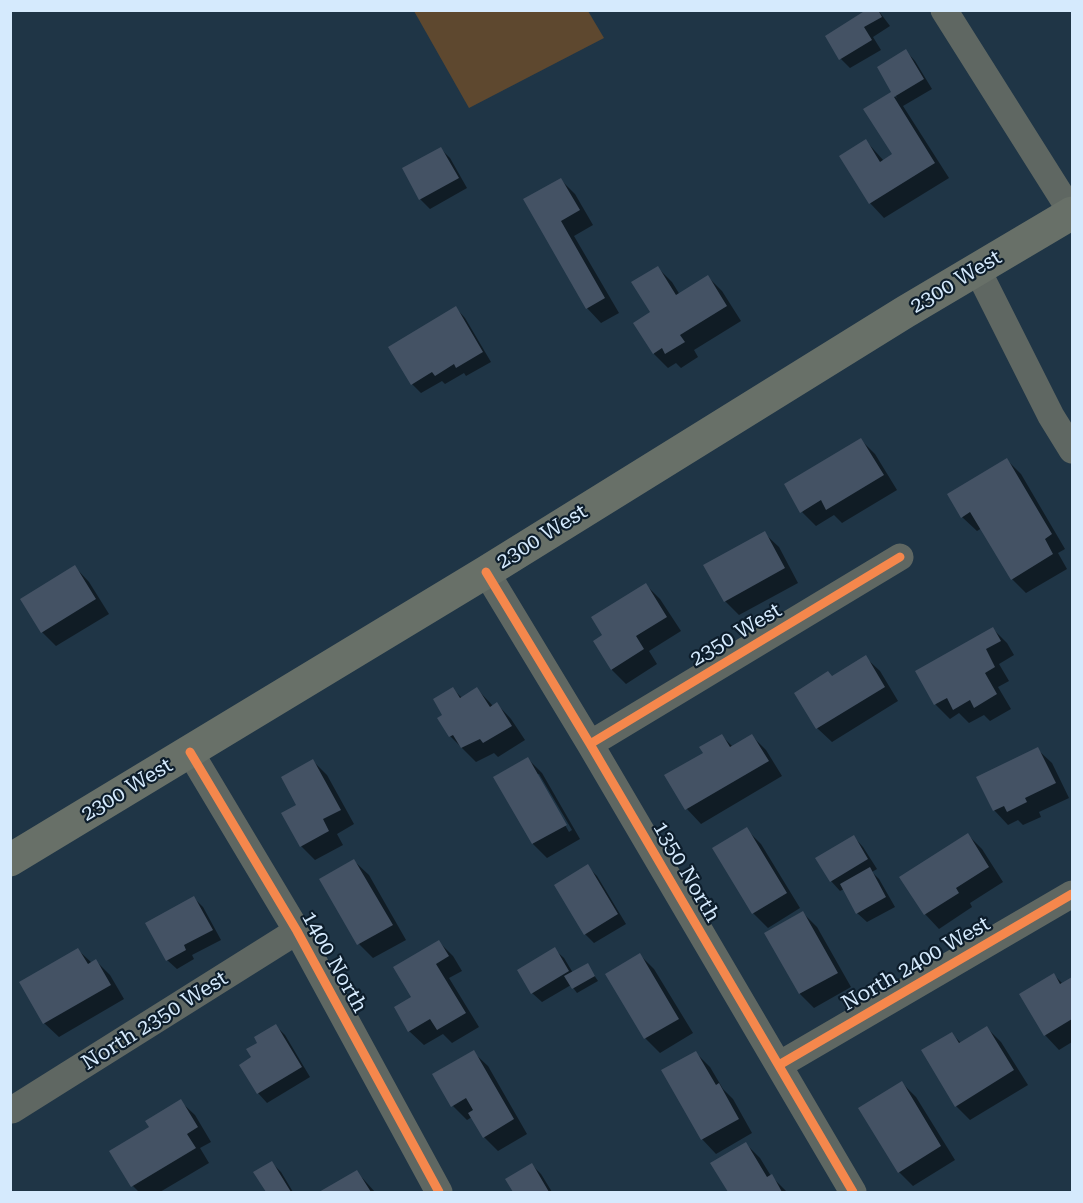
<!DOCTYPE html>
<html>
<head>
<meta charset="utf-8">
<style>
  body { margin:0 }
  #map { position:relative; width:1083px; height:1203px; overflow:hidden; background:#1f3546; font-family:"Roboto Serif",serif }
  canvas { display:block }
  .frame { position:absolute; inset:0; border:12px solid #d5eafd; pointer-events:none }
</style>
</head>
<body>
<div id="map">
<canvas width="1083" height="1203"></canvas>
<div class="frame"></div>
</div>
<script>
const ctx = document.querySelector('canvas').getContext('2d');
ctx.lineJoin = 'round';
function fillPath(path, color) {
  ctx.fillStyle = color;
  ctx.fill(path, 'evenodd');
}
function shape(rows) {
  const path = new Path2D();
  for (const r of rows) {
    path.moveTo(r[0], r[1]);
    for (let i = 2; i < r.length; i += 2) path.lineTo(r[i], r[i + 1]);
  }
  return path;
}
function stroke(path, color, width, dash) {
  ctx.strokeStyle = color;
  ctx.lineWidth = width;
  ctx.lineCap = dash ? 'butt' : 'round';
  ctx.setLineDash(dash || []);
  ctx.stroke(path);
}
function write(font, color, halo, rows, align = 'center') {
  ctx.font = font + ' "Roboto Serif",serif';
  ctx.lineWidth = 4.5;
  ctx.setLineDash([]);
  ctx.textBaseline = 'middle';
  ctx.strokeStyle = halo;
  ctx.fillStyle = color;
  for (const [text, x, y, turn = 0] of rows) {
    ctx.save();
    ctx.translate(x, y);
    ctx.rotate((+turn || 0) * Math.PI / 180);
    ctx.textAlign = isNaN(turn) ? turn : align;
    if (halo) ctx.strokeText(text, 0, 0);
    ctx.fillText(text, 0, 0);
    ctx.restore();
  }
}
fillPath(shape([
  [414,11,588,11,604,38,469,108]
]), '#5e482f');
fillPath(shape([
  [878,10,890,26,873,37,881,50,850,68,841,59,827,36],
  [906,51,915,61,932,89,903,106,949,178,884,218,870,203,866,141,884,161,894,155,891,94,897,98,879,67],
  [441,149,450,158,467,188,430,209,420,199,404,169],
  [561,180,575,194,593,225,574,236,619,313,601,323,587,308,525,200],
  [658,268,672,282,680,295,708,277,722,291,741,321,694,350,698,357,681,368,676,363,668,368,654,354,652,313],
  [456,308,465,318,491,362,466,376,464,373,445,384,442,381,421,393,412,384],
  [861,440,875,454,897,490,842,523,834,515,816,526,802,512],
  [1007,460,1021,474,1065,549,1058,553,1067,569,1026,593,1012,579,982,528,977,531,962,517],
  [764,533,779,547,798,583,739,615,725,601],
  [75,567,89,582,109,614,56,646,42,632],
  [646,585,660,599,681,631,649,651,657,664,626,684,612,670,595,642,605,636],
  [993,629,1007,643,1014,655,999,664,1009,681,998,687,1011,709,990,721,984,715,969,723,959,713,950,719,936,705,917,672],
  [865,657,880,671,898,701,832,742,817,728,832,677],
  [453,689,462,698,477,689,493,706,497,704,511,719,525,740,498,757,494,753,476,762,450,736,444,715],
  [722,736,733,747,752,736,766,750,782,776,701,824,687,809,667,775,705,753],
  [1037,749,1052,763,1069,798,1039,812,1041,817,1023,825,1018,820,1008,825,994,810],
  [528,759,542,773,580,839,547,858,533,844,495,777],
  [536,774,539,774,572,830,569,832],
  [313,761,327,775,354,824,337,834,343,845,315,860,301,846,298,806],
  [746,829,761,844,800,908,768,928,753,913,714,849],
  [968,835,982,849,1003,882,970,903,972,907,939,929,925,914],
  [854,837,863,847,877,869,872,872,879,879,895,907,867,922,857,913,844,889,840,891,831,881,818,859],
  [354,861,369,875,406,940,373,958,359,944,321,880],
  [587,866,597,876,626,924,594,943,585,934],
  [194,898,203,907,221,940,192,955,194,959,177,969,167,960],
  [802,912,817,927,851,987,814,1008,800,994,766,933],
  [439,942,453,956,462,971,449,978,479,1027,452,1043,443,1034,424,1045,409,1031,413,998],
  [554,949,564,958,573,973,587,965,598,981,577,993,571,985,542,1002,532,993],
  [78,950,92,963,96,961,110,975,124,999,59,1037,44,1023],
  [640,955,654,969,693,1033,660,1053,646,1039,607,974],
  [1054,975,1063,984,1072,979,1072,1042,1059,1050,1045,1035],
  [276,1026,285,1035,310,1077,267,1103,258,1093,253,1058,259,1043],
  [987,1028,1001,1042,1028,1085,970,1120,956,1106,952,1034,961,1043],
  [473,1052,488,1066,527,1134,498,1151,484,1137,472,1117,467,1120,453,1106],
  [696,1053,710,1067,723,1089,733,1099,752,1133,716,1154,702,1139],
  [902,1083,916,1097,955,1160,913,1186,899,1172],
  [180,1101,195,1115,211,1142,200,1148,209,1163,160,1192,139,1192,133,1186,111,1151,151,1128],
  [746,1144,760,1158,771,1176,787,1192,730,1192,712,1163],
  [272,1163,281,1172,293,1192,267,1192,255,1172],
  [532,1165,541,1174,552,1192,515,1192,507,1180],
  [357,1172,375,1192,322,1192]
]), '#0007');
fillPath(shape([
  [866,10,878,10,882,17,864,27,872,40,839,60,825,36],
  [906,49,924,79,894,97,935,163,869,204,839,156,866,139,880,162,892,154,863,109,891,92,877,67],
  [441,147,459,178,419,200,402,168],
  [561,178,580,210,561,221,605,298,586,309,523,199],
  [658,266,676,295,708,275,727,306,680,335,685,342,665,354,662,348,653,354,633,323,650,312,631,282],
  [456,306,483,352,456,368,454,364,435,376,432,372,411,385,388,347],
  [861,438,884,475,826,510,821,500,800,513,784,484],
  [1007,458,1052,534,1045,539,1053,554,1011,580,970,512,961,518,947,494],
  [765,531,785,568,724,602,703,565],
  [75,565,96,599,41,633,20,599],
  [646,583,667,617,636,636,644,649,611,670,593,641,602,635,591,617],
  [993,627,1001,641,986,649,995,667,985,673,997,694,974,708,970,700,953,710,947,698,934,705,915,671],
  [866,655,885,687,816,729,794,693,828,671,832,676],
  [453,687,460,698,477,687,490,707,497,702,512,726,483,743,480,739,461,748,453,735,449,737,437,718,442,715,433,699],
  [722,734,730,747,752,734,769,761,685,810,664,775,703,753,699,747],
  [1038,747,1056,783,1025,798,1027,802,1007,812,1004,806,993,811,976,777],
  [528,757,567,825,532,844,493,777],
  [313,759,341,810,323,819,329,831,300,847,281,813,296,805,281,777],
  [747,827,787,893,752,914,712,848],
  [968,833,989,867,956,888,959,893,924,915,899,877],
  [854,835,868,859,830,882,815,858],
  [354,859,393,925,357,945,319,879],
  [588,864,618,914,584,935,554,885],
  [870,867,886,897,856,914,840,884],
  [194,896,213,930,184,945,186,950,166,961,145,923],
  [803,911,838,973,799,994,764,933],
  [439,940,449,956,436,964,466,1013,437,1030,430,1019,408,1032,394,1007,411,997,393,967],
  [555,947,569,971,531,994,517,970],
  [78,948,88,964,96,959,111,985,43,1024,19,982],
  [640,953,679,1019,644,1039,605,974],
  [588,963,595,976,572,989,564,976],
  [1054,973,1060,984,1072,977,1072,1019,1044,1036,1019,994],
  [276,1024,302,1067,257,1094,239,1065,251,1057,246,1049,257,1043,254,1037],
  [987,1026,1014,1070,955,1107,921,1050,952,1032,959,1043],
  [474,1050,514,1119,483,1138,468,1113,473,1110,466,1098,451,1107,432,1074],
  [696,1051,716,1085,719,1083,739,1119,701,1140,661,1070],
  [902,1081,941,1146,898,1173,858,1108],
  [181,1099,198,1127,187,1134,196,1148,131,1187,109,1151,149,1127,145,1121],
  [746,1142,767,1177,772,1174,782,1192,728,1192,710,1163],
  [272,1161,291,1192,266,1192,253,1172],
  [532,1163,549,1192,513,1192,505,1179],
  [357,1170,371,1192,319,1192]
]), '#445264');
stroke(shape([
  [944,10,1072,213],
  [977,269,1051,416,1072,450],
  [486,572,590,744,853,1192],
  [590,744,900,557],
  [190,752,297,931,439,1192],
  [779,1065,1072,894],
  [12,1110,297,931]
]), '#5f6762', 27);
stroke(shape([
  [10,860,486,572,905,312,1072,213]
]), '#687068', 33);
stroke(shape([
  [486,572,590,744,853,1192],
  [590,744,900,557],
  [190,752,297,931,439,1192],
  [779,1065,1072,894]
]), '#f5874c', 9);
write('21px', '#d5eafd', '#0d1d2b', [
  ["2300 West",956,282,-31],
  ["2300 West",542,537,-32],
  ["2350 West",736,635,-31],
  ["2300 West",127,790,-31],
  ["1350 North",686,872,60],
  ["1400 North",334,962,61],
  ["North 2400 West",916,964,-30],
  ["North 2350 West",155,1021,-32]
]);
</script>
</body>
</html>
